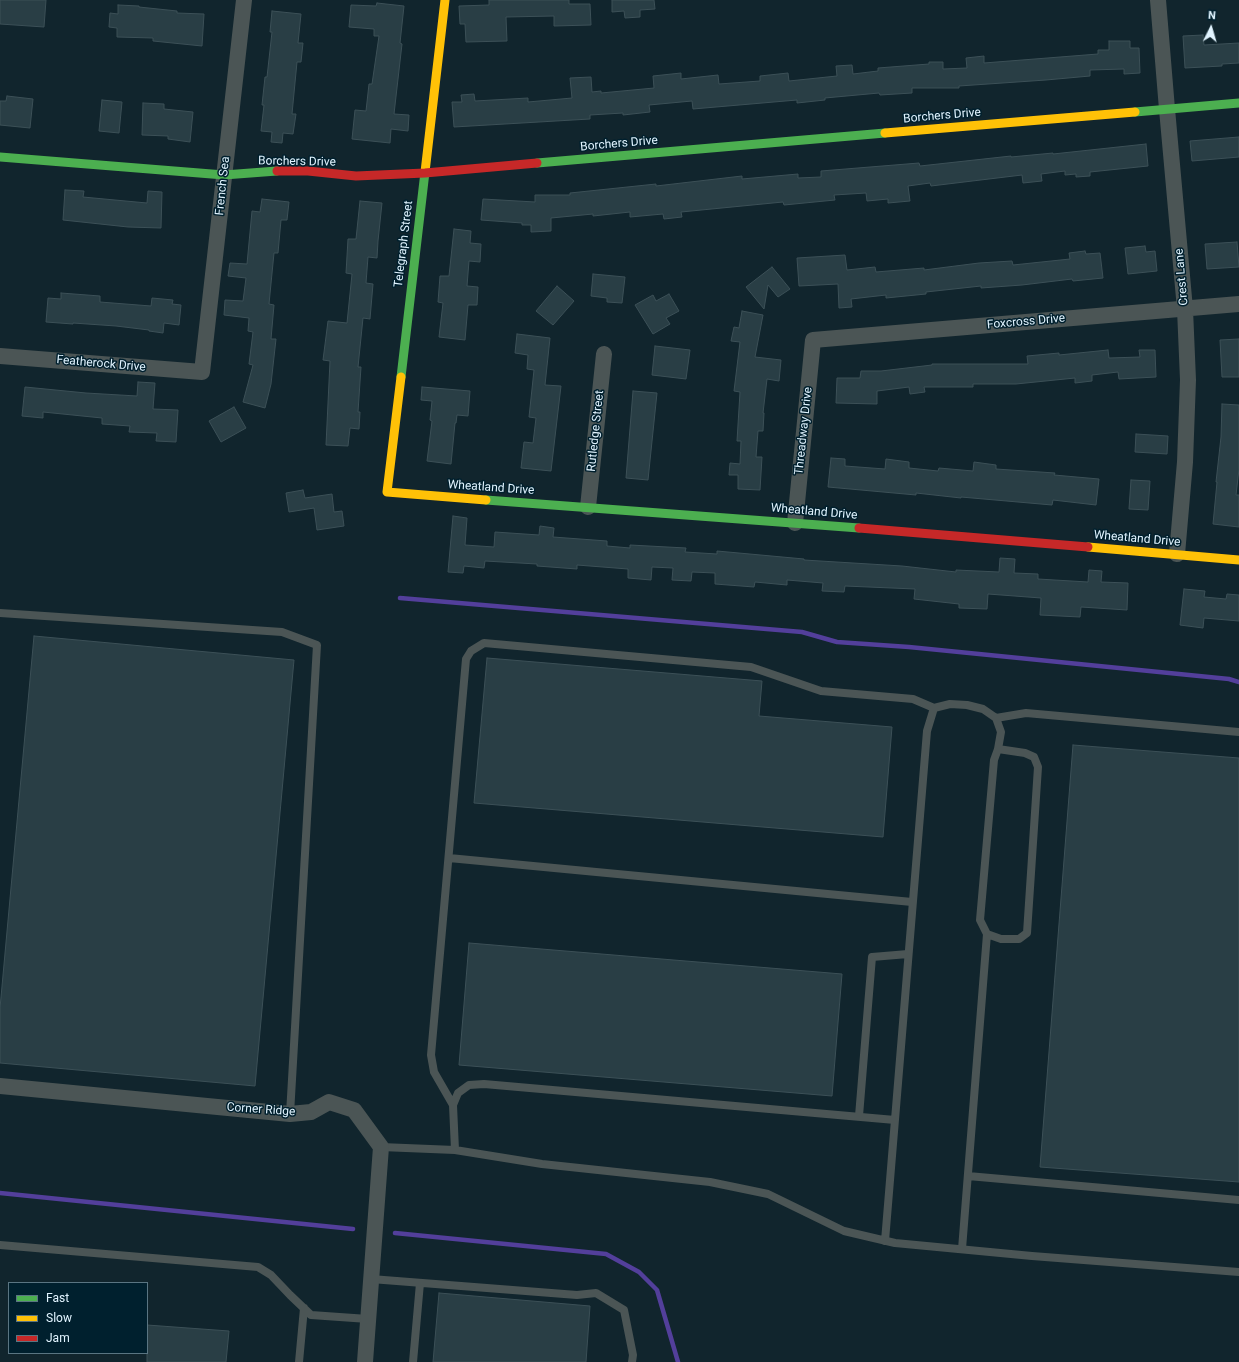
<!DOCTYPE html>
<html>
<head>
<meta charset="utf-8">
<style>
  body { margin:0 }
  #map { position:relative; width:1239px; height:1362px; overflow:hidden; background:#11252d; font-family:Roboto,sans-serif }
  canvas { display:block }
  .legend { position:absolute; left:8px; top:1282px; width:140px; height:72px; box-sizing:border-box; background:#00202e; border:1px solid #5a7582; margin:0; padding:5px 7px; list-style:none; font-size:12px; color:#e1f4ff }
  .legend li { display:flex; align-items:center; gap:8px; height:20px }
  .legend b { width:20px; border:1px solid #5a7582 }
  .north { position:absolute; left:1191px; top:8px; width:40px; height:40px; -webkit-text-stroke:3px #00202e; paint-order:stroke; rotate:5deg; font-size:11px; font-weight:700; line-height:16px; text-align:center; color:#e1f4ff }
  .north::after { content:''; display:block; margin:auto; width:14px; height:18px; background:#e1f4ff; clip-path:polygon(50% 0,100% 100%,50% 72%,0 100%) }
</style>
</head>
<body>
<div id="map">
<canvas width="1239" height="1362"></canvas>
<ul class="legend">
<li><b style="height:5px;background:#4caf50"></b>Fast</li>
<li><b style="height:5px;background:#ffc107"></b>Slow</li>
<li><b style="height:5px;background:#c62828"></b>Jam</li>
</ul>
<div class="north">N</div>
</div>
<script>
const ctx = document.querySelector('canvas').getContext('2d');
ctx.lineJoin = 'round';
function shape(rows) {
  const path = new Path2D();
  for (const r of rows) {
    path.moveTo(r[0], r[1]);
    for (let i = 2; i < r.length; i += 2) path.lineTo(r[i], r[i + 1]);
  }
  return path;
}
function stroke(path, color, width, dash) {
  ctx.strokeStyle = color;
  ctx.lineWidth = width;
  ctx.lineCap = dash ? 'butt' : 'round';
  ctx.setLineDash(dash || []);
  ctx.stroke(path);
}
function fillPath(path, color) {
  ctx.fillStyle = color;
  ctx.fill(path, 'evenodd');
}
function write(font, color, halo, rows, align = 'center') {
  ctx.font = font + ' Roboto,sans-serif';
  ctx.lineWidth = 3;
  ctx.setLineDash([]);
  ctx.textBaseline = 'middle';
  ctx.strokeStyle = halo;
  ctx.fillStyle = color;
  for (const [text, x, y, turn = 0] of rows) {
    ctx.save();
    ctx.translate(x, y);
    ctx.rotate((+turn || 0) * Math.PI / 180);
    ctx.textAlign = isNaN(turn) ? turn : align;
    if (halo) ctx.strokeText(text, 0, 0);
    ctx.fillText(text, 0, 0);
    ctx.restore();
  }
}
stroke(shape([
  [400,598,802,632,837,642,909,647,1229,679,1239,682],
  [0,1193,353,1229],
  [395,1233,606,1254,639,1272,657,1290,678,1362]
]), '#533f9b', 4.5);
const building = shape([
  [0,0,46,0,44,27,0,24,0,0],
  [489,0,569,0,569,4,590,4,591,25,554,26,554,16,506,17,507,41,466,42,465,24,460,24,459,6,489,5,489,0],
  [612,0,654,0,655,9,640,10,640,17,625,18,624,11,612,12,612,0],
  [377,3,404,6,400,43,402,44,394,114,409,115,408,131,391,129,390,143,352,139,355,110,366,111,369,84,372,84,379,36,374,36,374,29,349,27,351,5,376,6,377,3],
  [118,5,139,6,139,7,177,11,177,13,204,14,202,46,153,41,153,38,117,37,117,28,109,27,110,13,118,14,118,5],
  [272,11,301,14,298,43,303,43,301,62,297,62,292,114,296,114,293,134,283,133,282,143,271,142,272,132,261,131,264,105,262,105,265,77,267,77,272,32,270,32,272,11],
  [1203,35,1204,45,1239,43,1239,63,1222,64,1222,66,1185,68,1183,36,1203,35],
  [1109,41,1130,41,1130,48,1139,48,1140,73,1124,74,1124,69,1090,70,1090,76,1046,80,959,86,959,88,912,88,912,93,880,95,879,93,825,98,825,100,797,103,797,100,693,109,692,101,649,105,650,112,623,115,623,113,590,115,590,119,454,127,452,102,462,102,461,95,474,94,475,101,528,98,528,102,572,98,570,78,591,77,592,92,601,91,601,93,654,88,653,76,681,73,681,79,718,75,719,84,760,81,760,76,788,73,789,81,837,76,836,66,852,65,853,74,878,71,878,68,929,64,929,62,943,62,943,69,967,68,966,58,984,56,984,63,1098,54,1098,50,1109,50,1109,41],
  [7,96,33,99,30,128,0,125,0,101,6,101,7,96],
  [102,100,122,102,119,133,99,131,102,100],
  [143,103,164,104,164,109,193,112,190,142,168,139,168,136,142,135,143,103],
  [1239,137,1239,157,1192,161,1190,141,1239,137],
  [1146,144,1148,166,1090,172,1090,176,1076,177,1076,174,1065,175,1065,171,1041,174,1042,181,1023,183,1022,175,931,186,930,183,908,186,910,201,888,203,888,199,867,201,866,193,834,195,835,200,784,205,783,202,681,212,682,217,664,219,663,214,630,217,630,212,593,216,593,214,551,218,551,231,531,232,531,225,522,225,522,223,481,220,483,199,535,202,535,195,570,195,570,193,656,184,656,186,742,176,742,179,798,174,798,178,821,177,821,171,919,163,920,166,1011,156,1011,157,1053,153,1053,154,1146,144],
  [65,190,84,191,83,197,147,203,148,191,162,192,161,228,128,227,63,220,65,190],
  [262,199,289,202,287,220,281,220,278,253,274,253,269,304,274,305,271,339,276,339,271,384,265,408,243,402,253,365,249,364,253,332,248,331,249,318,224,315,225,300,243,301,246,278,228,276,230,263,247,264,252,211,260,212,262,199],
  [360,201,382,203,378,241,377,258,368,257,366,283,373,284,370,319,363,318,358,367,361,367,358,412,360,412,359,429,350,428,348,446,326,445,330,361,323,360,328,321,347,323,352,274,346,273,348,239,356,239,360,201],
  [454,229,471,231,470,243,481,244,480,262,469,261,467,286,478,287,477,305,468,305,465,340,439,337,443,303,438,302,440,276,449,276,454,229],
  [1237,242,1239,267,1207,269,1205,244,1237,242],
  [1145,246,1146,252,1155,251,1157,271,1128,274,1125,248,1145,246],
  [1085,251,1086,254,1100,253,1103,278,1073,281,1072,279,1022,285,981,288,981,286,926,292,926,294,886,298,886,295,851,299,852,307,839,308,838,284,799,286,797,258,845,255,847,270,875,267,876,272,924,268,924,270,979,263,1012,261,1013,265,1070,259,1069,253,1085,251],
  [772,267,790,289,778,297,768,285,764,309,746,287,772,267],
  [593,274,625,277,622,303,607,302,607,298,591,296,593,274],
  [557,286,574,301,553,325,536,311,557,286],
  [61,293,100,296,100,302,151,306,152,298,173,300,172,304,181,305,179,325,164,323,163,333,149,331,149,330,116,326,73,323,73,324,46,322,48,298,61,299,61,293],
  [669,294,679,311,666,318,670,324,653,334,635,305,653,295,656,301,669,294],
  [742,311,763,315,755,357,781,360,779,381,767,379,763,413,764,413,763,431,758,431,756,457,762,457,760,490,738,489,738,475,729,475,730,463,740,464,741,441,737,441,740,392,734,391,740,342,731,341,734,327,739,328,742,311],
  [517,334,550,338,545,385,561,386,551,471,521,468,524,442,533,443,536,418,529,417,534,370,527,369,528,355,515,353,517,334],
  [1239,339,1239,377,1222,377,1220,340,1239,339],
  [655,346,690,350,686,379,652,375,655,346],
  [1108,350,1109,358,1140,357,1139,350,1155,350,1156,377,1119,379,1118,372,1092,375,1092,381,1075,383,1075,378,1016,384,973,384,973,387,924,387,925,392,910,394,909,387,877,391,877,404,836,403,837,378,860,378,861,371,881,371,932,365,932,364,1028,364,1027,356,1059,353,1059,355,1108,350],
  [138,382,155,383,153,409,178,410,176,442,156,441,157,433,129,432,130,426,102,424,102,418,43,412,43,418,22,416,25,387,86,393,137,396,138,382],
  [422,387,470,391,468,416,457,415,456,423,455,423,451,464,427,461,432,421,430,420,432,401,421,400,422,387],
  [633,391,657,393,648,480,626,478,633,391],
  [1222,404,1239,405,1239,469,1236,495,1239,495,1239,527,1213,524,1217,482,1216,482,1221,437,1222,404],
  [234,407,246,428,221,442,209,421,234,407],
  [1136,434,1168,436,1167,454,1135,452,1136,434],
  [831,458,845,459,845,466,885,469,886,459,909,462,909,468,938,471,939,468,973,471,974,462,996,465,996,469,1055,473,1054,475,1099,479,1096,505,1053,500,1052,505,961,497,961,498,916,493,916,495,828,487,831,458],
  [1131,480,1150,481,1148,510,1129,509,1131,480],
  [303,490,305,498,332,494,334,512,342,511,344,526,317,530,314,508,289,512,286,493,303,490],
  [453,516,467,518,465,545,494,547,495,532,539,535,540,526,554,528,553,537,607,541,607,546,630,548,630,545,686,548,685,552,717,554,717,551,804,559,804,560,902,566,956,572,956,570,999,572,1000,558,1015,559,1014,573,1038,574,1038,579,1088,582,1089,570,1102,571,1101,582,1128,583,1127,610,1081,607,1080,617,1040,615,1041,598,988,594,987,609,959,608,959,604,914,599,915,589,845,586,844,592,822,591,823,583,787,580,787,585,755,582,754,587,715,584,715,573,692,572,691,581,672,580,673,568,652,567,651,580,628,578,628,569,577,565,577,569,537,566,537,564,485,561,484,568,464,566,463,573,448,572,453,516],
  [1184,589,1205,591,1204,597,1226,599,1227,594,1239,595,1239,621,1204,618,1203,628,1180,625,1184,589],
  [34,636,294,660,255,1086,0,1063,0,1008,34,636],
  [487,658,762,681,759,716,892,727,883,837,474,803,487,658],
  [1073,745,1239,758,1239,1182,1040,1167,1073,745],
  [469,943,842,974,832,1096,459,1065,469,943],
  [439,1293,590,1306,586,1362,433,1362,439,1293],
  [147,1325,229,1331,226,1362,147,1362,147,1325]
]);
fillPath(building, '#293e45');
stroke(building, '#3c5057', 1);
stroke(shape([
  [0,613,282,632,317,645,290,1114],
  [996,718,1026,713,1239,732],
  [449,858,912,902],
  [453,1105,434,1072,431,1055,466,659,471,651,484,643,751,667,821,691,913,699,934,708],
  [859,1116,872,957,908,954],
  [381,1147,455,1150,542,1164,710,1182,768,1194,844,1231,895,1243,1032,1256,1239,1272],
  [455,1150,453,1105,458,1093,469,1085,484,1084,895,1120],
  [968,1176,1239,1200],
  [885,1241,927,731,934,708,950,704,967,705,983,709,996,718,1001,732,998,749,994,760,980,920,987,934,1001,939,1019,939,1027,933,1038,767,1034,757,1025,753,998,749],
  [0,1245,258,1267,271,1275,290,1295,311,1315,368,1319],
  [962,1249,987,934],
  [371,1279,577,1295,596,1293,624,1310,633,1355,632,1362],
  [299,1362,304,1308],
  [413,1362,420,1283]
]), '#4b5555', 8);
stroke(shape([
  [1158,0,1167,109,1185,309,1188,380,1185,462,1177,554],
  [0,356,202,372,244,0],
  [588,507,604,354],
  [795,523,813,340,1239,304],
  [0,1086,290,1114,311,1112,329,1102,354,1110,381,1147,365,1362]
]), '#4b5555', 16);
stroke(shape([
  [1135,112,1239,103],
  [0,157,224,175,277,171],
  [537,163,885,133],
  [401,377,425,172],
  [486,500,859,528]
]), '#4caf50', 9);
stroke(shape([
  [885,133,1135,112],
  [425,172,445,0],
  [401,377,387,492,486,500],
  [1088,547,1239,560]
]), '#ffc107', 9);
stroke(shape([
  [277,171,308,171,356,176,425,173,537,163],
  [859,528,1088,547]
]), '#c62828', 9);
write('12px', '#e1f4ff', '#00202e', [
  ["Borchers Drive",942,116,-5],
  ["Borchers Drive",619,144,-5],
  ["Borchers Drive",297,162,1],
  ["French Sea",223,186,-84],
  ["Telegraph Street",404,244,-83],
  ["Crest Lane",1182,277,-95],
  ["Foxcross Drive",1026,322,-5],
  ["Featherock Drive",101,364,5],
  ["Rutledge Street",596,431,-84],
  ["Threadway Drive",804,431,-84],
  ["Wheatland Drive",491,488,4],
  ["Wheatland Drive",814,512,5],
  ["Wheatland Drive",1137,539,5],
  ["Corner Ridge",261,1110,4]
]);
</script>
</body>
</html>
